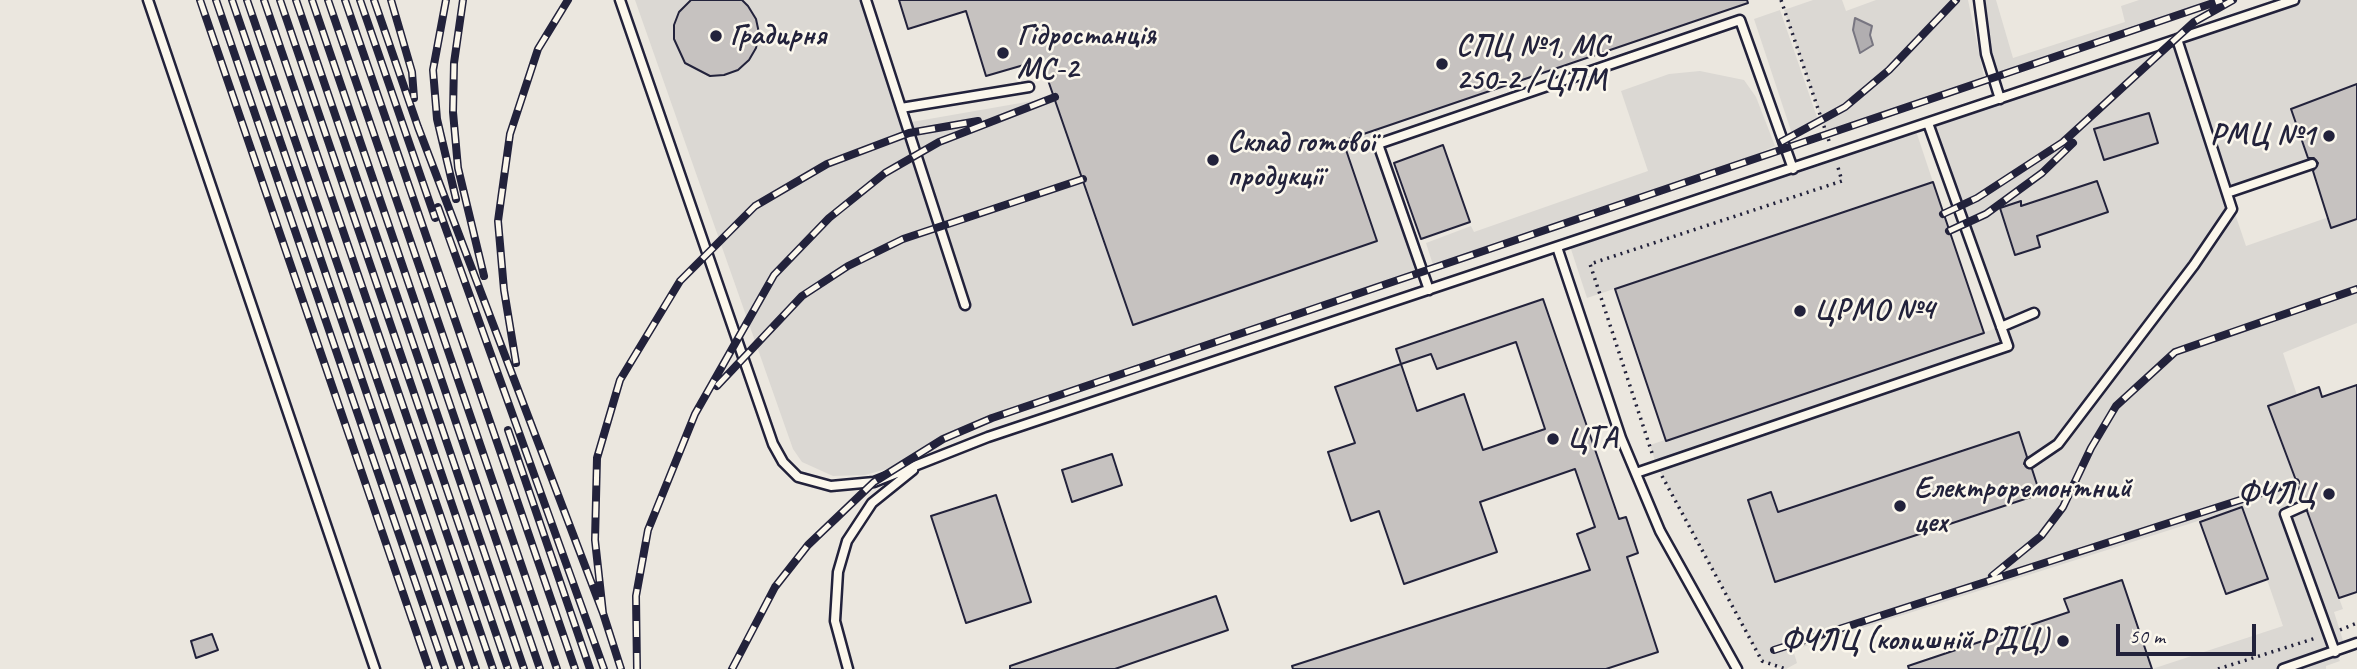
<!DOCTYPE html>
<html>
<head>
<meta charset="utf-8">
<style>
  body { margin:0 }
  #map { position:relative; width:2357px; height:669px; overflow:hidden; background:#fbf7ec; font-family:Caveat,sans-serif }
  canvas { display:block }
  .scale { position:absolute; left:2116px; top:624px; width:140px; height:32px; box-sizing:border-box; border:4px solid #22223b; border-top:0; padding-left:9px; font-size:21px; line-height:24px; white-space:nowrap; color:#22223b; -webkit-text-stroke:5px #fbf7ec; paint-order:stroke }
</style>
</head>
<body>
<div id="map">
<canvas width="2357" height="669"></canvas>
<div class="scale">50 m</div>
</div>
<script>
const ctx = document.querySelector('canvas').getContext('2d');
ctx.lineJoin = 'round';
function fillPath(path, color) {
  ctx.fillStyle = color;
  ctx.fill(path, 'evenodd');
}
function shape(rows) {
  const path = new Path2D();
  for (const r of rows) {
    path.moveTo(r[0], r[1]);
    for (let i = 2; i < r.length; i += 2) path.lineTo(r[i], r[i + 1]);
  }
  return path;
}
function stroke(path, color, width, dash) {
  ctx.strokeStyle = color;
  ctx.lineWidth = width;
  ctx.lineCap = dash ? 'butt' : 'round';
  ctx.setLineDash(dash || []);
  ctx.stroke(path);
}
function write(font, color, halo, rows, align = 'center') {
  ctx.font = font + ' Caveat,sans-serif';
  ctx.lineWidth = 5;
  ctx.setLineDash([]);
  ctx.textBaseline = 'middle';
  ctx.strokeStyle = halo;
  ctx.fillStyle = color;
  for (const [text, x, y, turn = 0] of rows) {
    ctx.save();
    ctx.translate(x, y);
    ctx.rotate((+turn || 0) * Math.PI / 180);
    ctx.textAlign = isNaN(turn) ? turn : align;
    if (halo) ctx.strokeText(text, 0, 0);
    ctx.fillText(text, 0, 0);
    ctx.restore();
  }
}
fillPath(shape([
  [0,0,2357,0,2357,669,0,669]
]), '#ebe7df');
fillPath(shape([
  [635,0,866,0,906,123,1055,97,1377,241,1343,141,1379,128,1384,142,1378,144,1422,271,992,418,887,469,865,475,833,476,802,462,793,449],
  [1813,0,1842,0,1846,11,1876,0,1968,0,1985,81,1827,135,1784,10],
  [1985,0,1996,0,2013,58,2125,22,2121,6,2139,0,2222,0,1996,77,1989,54],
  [2294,0,2357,0,2357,84,2291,109,2311,164,2228,193,2246,246,2329,217,2331,228,2357,219,2357,323,2283,353,2297,395,2268,406,2343,609,2334,612,2345,647,2335,652,2340,661,2326,666,2326,669,2152,669,2283,626,2242,507,1793,650,1797,663,1786,669,1762,661,1656,464,1650,445,2000,327,1928,123],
  [1780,10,1819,123,1793,137,1754,19],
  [1700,71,1744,80,1756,97,1775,146,1711,174,1434,268,1426,243,1471,226,1474,232,1648,171,1621,91,1669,74],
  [1915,128,1933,182,1587,298,1569,243]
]), '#dbd8d3');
const water = shape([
  [1855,18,1872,26,1870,35,1873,45,1860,53,1853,30,1855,18]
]);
fillPath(water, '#b1aeb0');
stroke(water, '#787681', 2);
const building = shape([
  [691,0,742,0,748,6,756,19,759,33,756,48,749,60,738,70,724,75,710,76,685,63,674,39,674,25,679,12,691,0],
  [899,0,1747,0,1748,3,1343,141,1377,241,1133,325,1041,60,986,76,966,11,908,29,899,0],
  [2357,84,2357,219,2331,228,2313,171,2318,163,2314,158,2308,158,2291,109,2357,84],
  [2149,113,2158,143,2104,160,2094,129,2149,113],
  [1443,145,1470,222,1421,239,1394,163,1443,145],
  [2097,181,2108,212,2037,236,2040,247,2015,255,2000,208,2021,201,2021,206,2097,181],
  [1933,182,1984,333,1666,441,1615,289,1933,182],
  [1543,299,1619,519,1626,517,1638,553,1627,557,1658,652,1606,669,1293,669,1292,666,1590,570,1577,534,1595,527,1575,469,1480,502,1497,552,1404,584,1379,511,1351,521,1328,452,1355,443,1335,387,1401,364,1396,349,1543,299],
  [1516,342,1545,429,1483,450,1464,394,1417,411,1401,364,1431,354,1437,369,1516,342],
  [2357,385,2357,592,2339,598,2307,511,2311,503,2303,499,2268,406,2319,387,2322,397,2357,385],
  [2019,432,2027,457,2024,464,2032,469,2040,494,1775,582,1748,500,1771,492,1778,512,2019,432],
  [1112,454,1122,485,1072,502,1062,470,1112,454],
  [996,495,1031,602,966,623,931,516,996,495],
  [2242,507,2268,579,2226,594,2200,522,2242,507],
  [2122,580,2152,669,1909,669,1908,666,2069,612,2064,599,2122,580],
  [1216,596,1228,630,1115,669,1010,669,1010,666,1216,596],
  [212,634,218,650,196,658,191,641,212,634]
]);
fillPath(building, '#c6c2c0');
stroke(building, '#22223b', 2);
const service = shape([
  [148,0,375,669],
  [620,0,773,444,783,462,798,477,831,486,874,482,988,437,2294,0],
  [866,0,965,305],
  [1979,0,1986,54,2000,99],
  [901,108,1029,87],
  [2227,193,2312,164],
  [1557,247,1621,438,1660,531,1737,669],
  [1429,290,1378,144,1740,20,1793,169],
  [2001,327,2034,313],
  [2030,463,2058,444,2194,265,2232,209,2177,39],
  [1636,473,2008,346,1928,123],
  [2305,505,2285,514,2335,652],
  [848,669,835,621,838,572,847,541,872,503,913,470],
  [2283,669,2357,643]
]);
stroke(service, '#22223b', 13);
stroke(shape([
  [1781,0,1830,144],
  [1652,453,1590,264,1842,181,1837,164],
  [1662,476,1762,661,1786,669],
  [2340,630,2357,623],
  [2218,669,2316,638]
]), '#22223b', 3.5, [2, 5]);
stroke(service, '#fbf7ec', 8);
const rail = shape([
  [200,0,429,669],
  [216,0,445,669],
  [232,0,461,669],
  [247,0,476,669],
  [264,0,493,669],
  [280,0,508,669],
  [296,0,524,669],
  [312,0,540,669],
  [328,0,557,669],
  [345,0,575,669],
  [360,0,435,218],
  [374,0,418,127,603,613,621,669],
  [391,0,412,72,414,98],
  [446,0,433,70,437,119,456,199],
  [463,0,454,63,453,112,458,168,484,276],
  [1781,142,1845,107,1889,70,1956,0],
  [438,207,604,669],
  [1943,214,1977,198,2063,142,2194,22,2233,0],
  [1949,231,1986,214,2042,173,2073,143],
  [516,363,504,290,498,221,510,134,538,49,568,0],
  [717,386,802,296,848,266,903,239,1083,179],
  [508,430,590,669],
  [1992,576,2041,536,2063,507,2091,448,2116,406,2175,352,2357,289],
  [603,613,595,540,597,458,620,380,680,281,755,206,827,164,909,133,978,121],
  [1774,650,2296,482],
  [637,669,636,596,648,530,695,414,774,275,829,218,885,173,939,142,1055,97],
  [732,669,775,587,808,545,874,482,943,439,992,418,2222,0]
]);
stroke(rail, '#22223b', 8);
stroke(rail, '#fbf7ec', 5, [16]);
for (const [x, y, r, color] of [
  [716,36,7,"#22223b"],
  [1003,53,7,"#22223b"],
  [1442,64,7,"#22223b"],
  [2329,136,7,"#22223b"],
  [1213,160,7,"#22223b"],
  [1800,311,7,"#22223b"],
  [1553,439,7,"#22223b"],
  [2329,494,7,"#22223b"],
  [1900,506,7,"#22223b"],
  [2063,641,7,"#22223b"]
]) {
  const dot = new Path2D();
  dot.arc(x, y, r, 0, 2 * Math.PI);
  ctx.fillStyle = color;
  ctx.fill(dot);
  stroke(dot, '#fbf7ec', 2.5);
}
write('bold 30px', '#22223b', '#fbf7ec', [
  ["Градирня",730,36],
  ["Гідростанція",1017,36],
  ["МС-2",1017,70],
  ["СПЦ №1, МС",1456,47],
  ["250-2 / ЦПМ",1456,81],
  ["РМЦ №1",2315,136,"right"],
  ["Склад готової",1227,143],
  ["продукції",1227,177],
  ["ЦРМО №4",1814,311],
  ["ЦТА",1567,439],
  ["Електроремонтний",1914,489],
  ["цех",1914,523],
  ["ФЧЛЦ",2315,494,"right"],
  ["ФЧЛЦ (колишній РДЦ)",2049,641,"right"]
], 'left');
</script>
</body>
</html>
